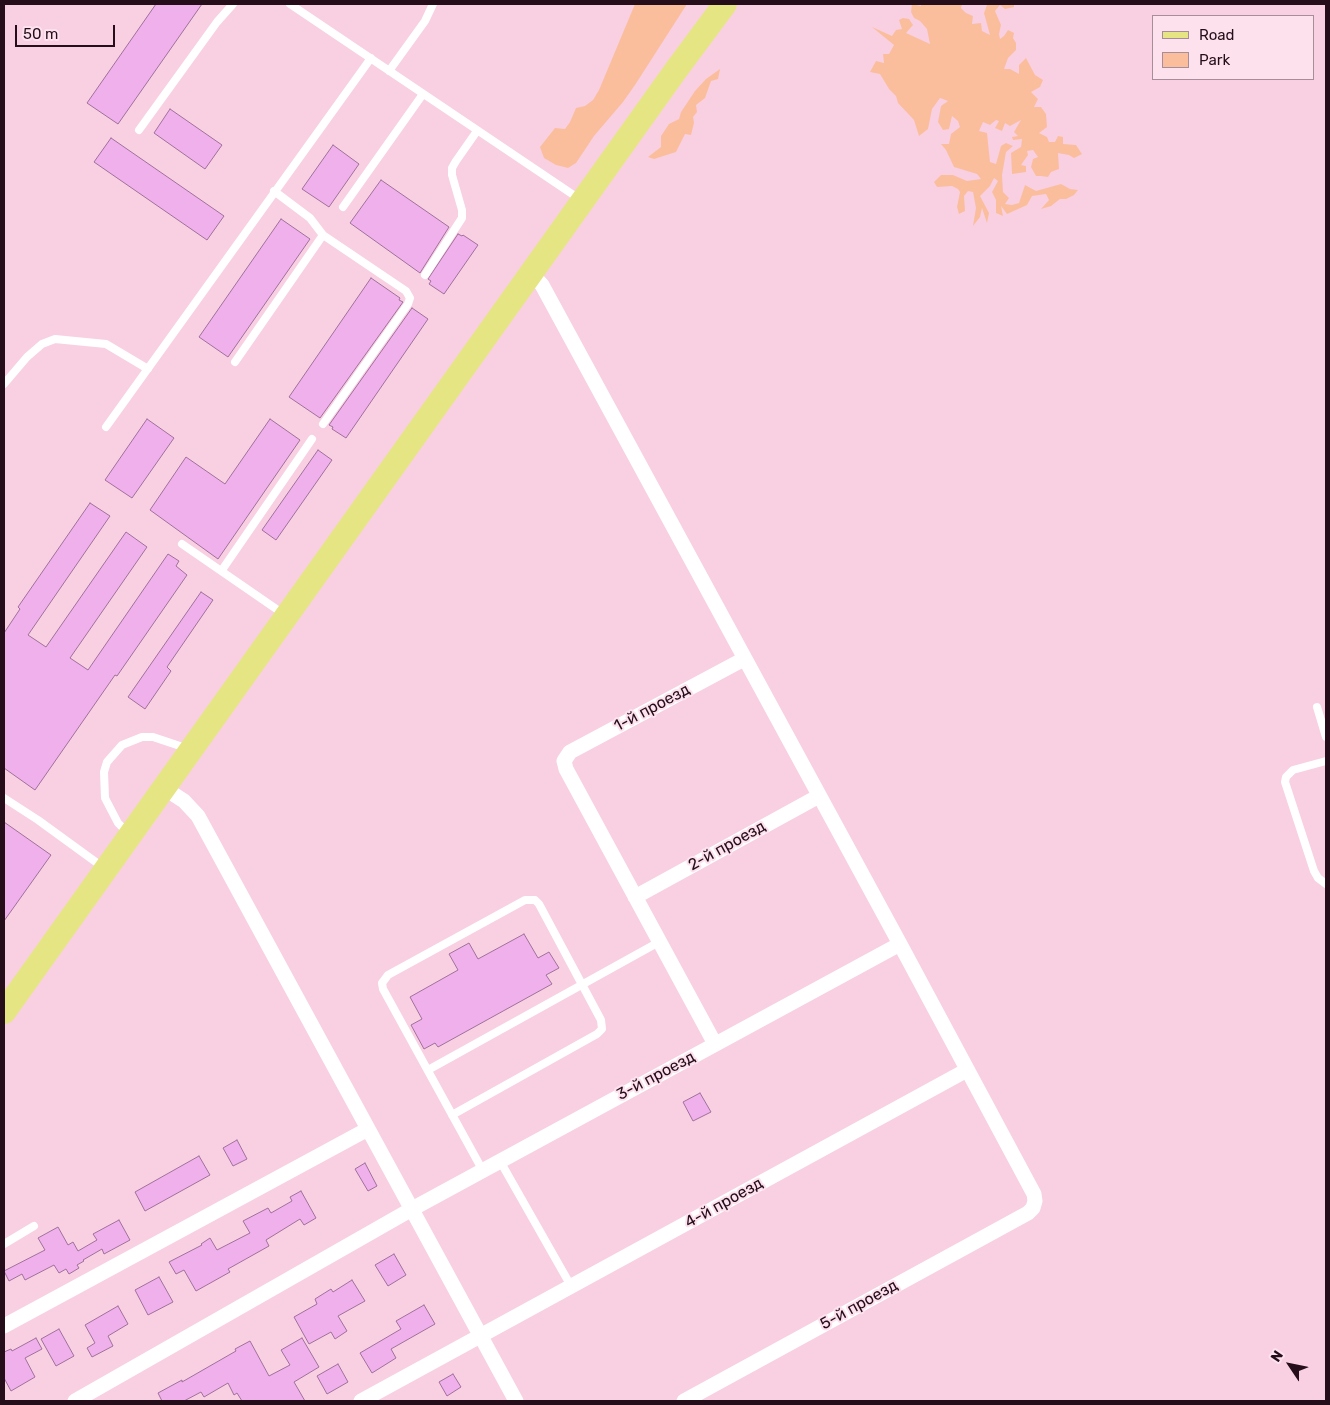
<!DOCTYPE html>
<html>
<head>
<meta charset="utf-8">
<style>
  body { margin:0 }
  #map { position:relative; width:1330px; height:1405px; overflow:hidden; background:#f8d0e2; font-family:Rubik,sans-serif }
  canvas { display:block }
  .frame { position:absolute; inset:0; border:5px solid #250e1a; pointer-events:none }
  .legend { position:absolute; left:1152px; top:15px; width:162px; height:65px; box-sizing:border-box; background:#fde2ee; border:1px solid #a78d99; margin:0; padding:6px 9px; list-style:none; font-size:15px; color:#250e1a }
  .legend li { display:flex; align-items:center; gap:10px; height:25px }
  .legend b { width:25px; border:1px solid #a78d99 }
  .north { position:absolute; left:1265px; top:1340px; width:50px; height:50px; -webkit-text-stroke:4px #fde2ee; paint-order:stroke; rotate:304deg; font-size:14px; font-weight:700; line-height:20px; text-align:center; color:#250e1a }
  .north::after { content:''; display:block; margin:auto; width:18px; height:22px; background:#250e1a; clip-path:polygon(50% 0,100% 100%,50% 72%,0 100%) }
  .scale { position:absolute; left:15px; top:25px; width:100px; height:22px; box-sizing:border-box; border:2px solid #250e1a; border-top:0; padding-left:6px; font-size:15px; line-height:18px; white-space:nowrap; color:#250e1a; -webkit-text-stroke:4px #fde2ee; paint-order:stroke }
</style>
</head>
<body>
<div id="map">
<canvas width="1330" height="1405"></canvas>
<div class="frame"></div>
<ul class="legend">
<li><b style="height:6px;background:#e6e583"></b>Road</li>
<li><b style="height:14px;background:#fbbe9d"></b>Park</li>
</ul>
<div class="north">N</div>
<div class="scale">50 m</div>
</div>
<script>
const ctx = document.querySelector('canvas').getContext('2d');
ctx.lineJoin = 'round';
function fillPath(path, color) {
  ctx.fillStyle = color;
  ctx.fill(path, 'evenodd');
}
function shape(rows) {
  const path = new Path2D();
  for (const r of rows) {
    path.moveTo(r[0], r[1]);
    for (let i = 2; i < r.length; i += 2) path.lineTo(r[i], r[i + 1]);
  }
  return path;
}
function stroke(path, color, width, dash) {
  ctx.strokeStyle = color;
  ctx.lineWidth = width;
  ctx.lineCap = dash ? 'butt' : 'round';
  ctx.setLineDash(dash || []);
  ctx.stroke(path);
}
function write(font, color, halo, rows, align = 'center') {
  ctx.font = font + ' Rubik,sans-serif';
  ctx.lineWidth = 4;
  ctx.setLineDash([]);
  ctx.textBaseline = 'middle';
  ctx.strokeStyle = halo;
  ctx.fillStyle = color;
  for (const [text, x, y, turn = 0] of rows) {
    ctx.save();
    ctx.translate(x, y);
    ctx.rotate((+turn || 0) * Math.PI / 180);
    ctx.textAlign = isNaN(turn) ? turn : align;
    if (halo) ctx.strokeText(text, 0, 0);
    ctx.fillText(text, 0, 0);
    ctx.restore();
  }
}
fillPath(shape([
  [635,4,687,4,635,85,623,102,594,136,576,163,568,168,556,165,544,158,540,147,555,128,565,129,570,122,576,108,585,106,593,100,599,90],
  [912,4,921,6,921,4,962,4,961,8,966,13,973,16,972,24,981,23,982,31,990,35,984,13,987,5,985,4,1014,4,1014,7,1005,9,1000,5,995,11,1001,25,999,34,1000,39,1004,36,1008,30,1014,33,1013,38,1016,43,1016,50,1008,58,1004,69,1010,69,1019,74,1019,65,1026,58,1035,75,1043,80,1040,87,1031,92,1038,99,1034,107,1041,107,1046,114,1047,127,1039,133,1047,137,1049,142,1055,142,1058,136,1063,137,1063,144,1076,145,1082,154,1074,158,1069,155,1058,153,1059,169,1051,172,1048,177,1041,176,1036,176,1031,167,1033,159,1038,157,1033,150,1027,151,1028,155,1021,165,1026,166,1026,172,1012,174,1011,153,1021,147,1022,139,1013,140,1012,137,1018,136,1014,132,1021,120,1010,126,1005,123,1002,131,995,128,999,121,996,120,990,125,983,122,979,131,987,133,990,162,996,164,1001,146,1006,143,1013,146,1006,152,1002,175,1003,192,1009,198,1005,204,1012,205,1019,203,1025,185,1036,191,1061,184,1070,189,1078,190,1074,195,1066,199,1060,199,1051,206,1041,209,1049,200,1046,194,1032,196,1027,205,1007,214,1001,206,1003,216,996,213,996,200,992,192,998,181,994,178,990,186,980,196,989,213,987,223,982,208,980,217,973,226,976,208,973,192,968,191,964,196,965,211,959,214,957,207,960,192,958,189,952,186,937,187,934,182,941,175,953,175,967,181,981,179,977,174,954,167,946,150,941,144,949,144,951,134,960,127,958,121,952,116,949,129,943,130,938,122,941,106,948,101,940,98,932,109,928,129,919,136,914,120,898,103,896,96,889,89,880,74,870,72,876,61,884,63,883,54,889,54,894,45,872,27,892,36,896,30,902,29,899,20,903,18,909,19,913,25,906,33,930,44,927,29,920,21,914,18,911,12],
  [720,69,718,79,711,81,705,98,696,105,697,112,693,117,694,123,691,135,685,134,676,152,654,159,648,157,661,147,661,136,669,124,679,119,681,112,695,91,706,79]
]), '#fbbe9d');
const building = shape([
  [156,4,202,4,118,124,87,103,156,4],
  [170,109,222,145,205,169,154,133,170,109],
  [111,138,224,216,207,240,94,162,111,138],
  [333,145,359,164,329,207,302,189,333,145],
  [381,180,449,227,420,273,350,223,381,180],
  [281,219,310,239,228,357,199,337,281,219],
  [458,234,462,236,463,235,478,245,444,294,429,284,431,281,428,279,458,234],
  [371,278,400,298,399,300,403,302,320,418,289,397,371,278],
  [412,308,428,319,346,438,332,429,333,427,329,425,412,308],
  [147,419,174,438,132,498,105,480,147,419],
  [270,419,300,440,218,559,150,510,186,457,225,484,270,419],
  [318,450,332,460,276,540,262,530,318,450],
  [90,503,110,516,28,635,46,647,126,532,147,547,70,658,88,670,168,554,179,561,176,566,187,575,117,676,115,675,35,790,4,768,4,633,20,609,18,607,90,503],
  [201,592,213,600,167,667,171,671,145,709,128,697,201,592],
  [4,822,51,855,4,921,4,822],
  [524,934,538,958,549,952,559,968,546,975,552,984,438,1047,435,1043,424,1049,411,1025,422,1019,410,997,458,970,449,954,469,943,478,959,524,934],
  [700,1093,711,1112,693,1121,683,1102,700,1093],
  [237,1140,247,1159,233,1166,223,1148,237,1140],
  [199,1156,210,1175,145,1211,135,1192,199,1156],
  [365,1163,377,1186,368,1191,355,1169,365,1163],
  [301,1191,316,1218,304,1225,300,1219,266,1240,269,1246,228,1269,230,1272,196,1291,184,1270,176,1274,169,1262,202,1245,201,1244,210,1238,217,1250,250,1233,243,1221,268,1208,271,1213,292,1201,290,1197,301,1191],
  [119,1220,130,1240,104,1254,102,1249,83,1260,84,1261,77,1265,79,1268,69,1274,66,1269,59,1273,54,1265,25,1280,22,1274,9,1281,4,1271,45,1250,38,1238,58,1227,68,1245,73,1242,78,1251,97,1240,93,1234,119,1220],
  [394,1254,406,1275,388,1286,375,1265,394,1254],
  [159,1277,173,1302,148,1315,135,1290,159,1277],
  [352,1280,365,1301,338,1316,347,1331,335,1339,331,1332,309,1344,294,1317,317,1304,315,1299,331,1289,333,1292,352,1280],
  [424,1305,435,1324,391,1349,396,1358,372,1373,360,1353,401,1329,396,1321,424,1305],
  [118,1306,128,1324,108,1336,113,1346,92,1357,87,1348,95,1343,85,1325,118,1306],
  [59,1329,74,1356,56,1366,41,1339,59,1329],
  [36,1338,42,1349,25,1358,35,1377,11,1391,4,1378,4,1352,11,1349,12,1351,36,1338],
  [302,1338,319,1367,294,1382,305,1401,242,1401,237,1393,234,1395,228,1383,204,1397,201,1392,184,1401,162,1401,158,1393,182,1380,182,1382,236,1351,235,1349,250,1341,269,1376,290,1365,281,1350,302,1338],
  [338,1364,348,1382,327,1394,317,1376,338,1364],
  [453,1374,461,1387,447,1396,439,1382,453,1374]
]);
fillPath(building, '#f0b0eb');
stroke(building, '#9f709b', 1);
stroke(shape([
  [290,4,581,200],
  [389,71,425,21,433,4],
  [139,130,217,22,233,4],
  [274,191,310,218,323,235,406,291,410,298,408,304,323,424],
  [343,207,423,94],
  [425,275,462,218,462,210,452,175,452,168,456,161,477,131],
  [235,362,323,235],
  [4,384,27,357,42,344,55,339,106,344,148,369],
  [106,427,371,58],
  [182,544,285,615],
  [222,570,312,439],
  [1317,707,1326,737],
  [1326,761,1293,770,1286,777,1285,782,1314,871,1318,878,1326,884],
  [4,798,38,820,104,868],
  [129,834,118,823,105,798,104,772,107,762,122,745,142,737,153,737,189,749],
  [428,1070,659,942],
  [452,1115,597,1034,602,1029,601,1020,539,904,535,900,525,900,388,975,382,983,383,989,483,1171],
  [500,1161,571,1286],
  [4,1244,34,1226]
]), '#fff', 8);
stroke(shape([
  [531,273,542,285,900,944,1034,1194,1035,1201,1033,1208,1028,1213,684,1401],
  [164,788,184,801,198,816,516,1401],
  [635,897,819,796],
  [715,1044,566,769,564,761,570,752,744,659],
  [4,1326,368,1129],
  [75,1401,412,1209,900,944],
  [361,1401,967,1070]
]), '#fff', 15);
stroke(shape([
  [4,1012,676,70,725,4]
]), '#e6e583', 24);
write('16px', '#250e1a', '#fde2ee', [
  ["1-й проезд",652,708,-28],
  ["2-й проезд",727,846,-29],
  ["3-й проезд",656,1076,-28],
  ["4-й проезд",724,1203,-29],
  ["5-й проезд",859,1305,-29]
]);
</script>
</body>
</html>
